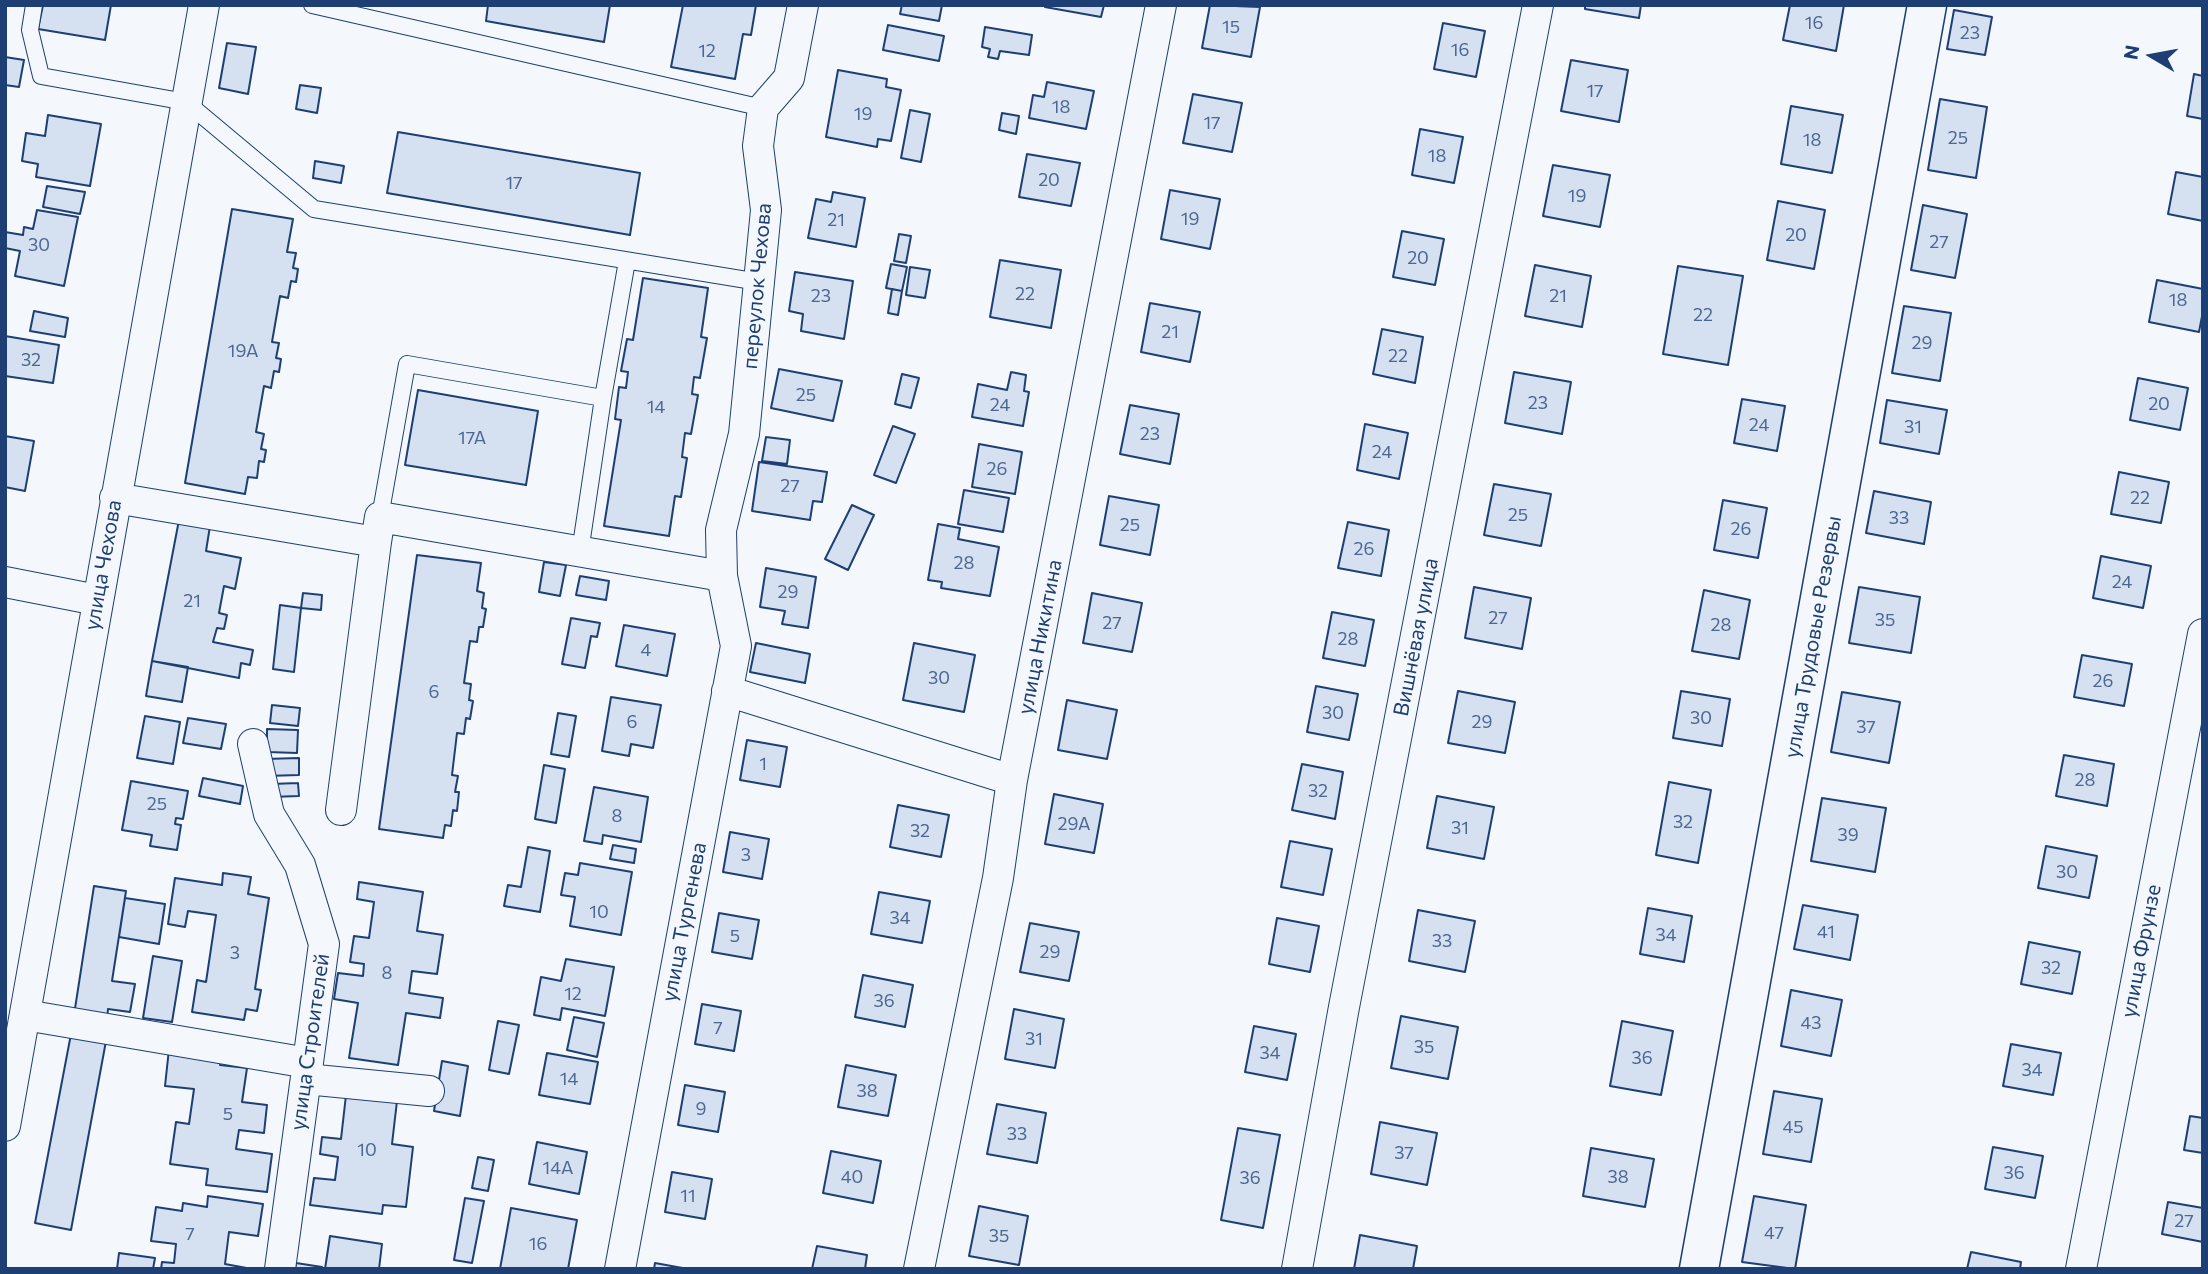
<!DOCTYPE html>
<html>
<head>
<meta charset="utf-8">
<style>
  body { margin:0 }
  #map { position:relative; width:2208px; height:1274px; overflow:hidden; background:#f4f7fb; font-family:Commissioner,sans-serif }
  canvas { display:block }
  .frame { position:absolute; inset:0; border:7px solid #1d3f73; pointer-events:none }
  .north { position:absolute; left:2117px; top:21px; width:70px; height:70px; -webkit-text-stroke:5px #f4f7fb; paint-order:stroke; rotate:280deg; font-size:19px; font-weight:700; line-height:28px; text-align:center; color:#1d3f73 }
  .north::after { content:''; display:block; margin:auto; width:24px; height:32px; background:#1d3f73; clip-path:polygon(50% 0,100% 100%,50% 72%,0 100%) }
</style>
</head>
<body>
<div id="map">
<canvas width="2208" height="1274"></canvas>
<div class="frame"></div>
<div class="north">N</div>
</div>
<script>
const ctx = document.querySelector('canvas').getContext('2d');
ctx.lineJoin = 'round';
function fillPath(path, color) {
  ctx.fillStyle = color;
  ctx.fill(path, 'evenodd');
}
function shape(rows) {
  const path = new Path2D();
  for (const r of rows) {
    path.moveTo(r[0], r[1]);
    for (let i = 2; i < r.length; i += 2) path.lineTo(r[i], r[i + 1]);
  }
  return path;
}
function stroke(path, color, width, dash) {
  ctx.strokeStyle = color;
  ctx.lineWidth = width;
  ctx.lineCap = dash ? 'butt' : 'round';
  ctx.setLineDash(dash || []);
  ctx.stroke(path);
}
function write(font, color, halo, rows, align = 'center') {
  ctx.font = font + ' Commissioner,sans-serif';
  ctx.lineWidth = 5;
  ctx.setLineDash([]);
  ctx.textBaseline = 'middle';
  ctx.strokeStyle = halo;
  ctx.fillStyle = color;
  for (const [text, x, y, turn = 0] of rows) {
    ctx.save();
    ctx.translate(x, y);
    ctx.rotate((+turn || 0) * Math.PI / 180);
    ctx.textAlign = isNaN(turn) ? turn : align;
    if (halo) ctx.strokeText(text, 0, 0);
    ctx.fillText(text, 0, 0);
    ctx.restore();
  }
}
const building = shape([
  [43,5,111,5,105,40,38,29,43,5],
  [488,5,610,5,604,42,486,21,488,5],
  [683,5,756,5,751,35,743,34,735,79,671,67,683,5],
  [902,5,942,5,939,21,900,14,902,5],
  [1045,5,1104,5,1101,17,1045,7,1045,5],
  [1210,5,1260,7,1251,57,1202,48,1210,5],
  [1585,5,1641,5,1639,18,1585,9,1585,5],
  [1790,5,1844,5,1836,51,1783,40,1790,5],
  [1954,10,1992,17,1985,55,1947,49,1954,10],
  [1443,23,1485,31,1476,77,1434,69,1443,23],
  [888,25,944,36,939,61,883,50,888,25],
  [985,27,1032,35,1029,55,1000,51,998,59,988,57,990,49,982,47,985,27],
  [227,43,256,47,248,94,219,88,227,43],
  [5,57,24,60,19,87,5,85,5,57],
  [1571,60,1628,70,1619,122,1561,111,1571,60],
  [838,70,887,79,886,87,901,90,891,141,878,139,877,147,826,137,838,70],
  [2194,74,2203,76,2203,119,2187,116,2194,74],
  [1047,82,1094,91,1086,129,1029,118,1033,95,1044,97,1047,82],
  [300,85,321,88,317,113,296,109,300,85],
  [1193,94,1242,103,1232,152,1183,143,1193,94],
  [1940,99,1987,107,1976,178,1928,170,1940,99],
  [1791,106,1843,115,1832,173,1781,164,1791,106],
  [910,110,930,114,921,162,901,158,910,110],
  [1002,113,1019,116,1016,134,999,130,1002,113],
  [48,115,101,124,90,186,36,177,38,164,22,161,26,133,45,136,48,115],
  [1420,129,1463,137,1454,183,1412,175,1420,129],
  [398,132,640,173,630,235,387,193,398,132],
  [1027,154,1080,163,1071,206,1019,197,1027,154],
  [315,161,344,166,341,183,313,178,315,161],
  [1553,165,1610,175,1600,227,1543,216,1553,165],
  [2176,172,2203,177,2203,221,2168,214,2176,172],
  [47,186,85,192,80,214,43,207,47,186],
  [1170,190,1220,199,1210,249,1161,239,1170,190],
  [833,192,865,198,856,247,808,238,816,199,831,202,833,192],
  [1778,201,1825,210,1814,269,1767,260,1778,201],
  [1923,205,1967,214,1955,278,1911,270,1923,205],
  [232,209,293,219,287,252,296,253,293,268,298,269,296,282,291,281,288,298,280,296,272,342,279,343,276,358,281,359,279,372,274,371,271,388,264,386,256,432,264,434,261,449,266,450,264,462,259,461,257,478,248,477,245,494,185,483,232,209],
  [37,210,78,217,64,286,15,276,20,251,5,248,5,232,23,235,24,227,33,229,37,210],
  [1402,231,1444,239,1435,285,1393,277,1402,231],
  [899,234,911,236,906,263,894,261,899,234],
  [1000,260,1061,270,1051,328,990,317,1000,260],
  [891,264,907,267,902,291,886,288,891,264],
  [1535,265,1591,276,1582,327,1525,316,1535,265],
  [1678,266,1743,276,1728,365,1663,354,1678,266],
  [910,267,930,270,925,298,906,295,910,267],
  [795,272,853,281,844,339,801,331,803,314,789,311,795,272],
  [643,278,708,288,701,337,707,338,700,378,694,377,692,394,698,395,691,434,685,433,682,457,687,458,681,497,675,496,669,536,604,526,621,420,615,419,619,387,626,388,628,372,621,371,627,339,633,340,643,278],
  [2157,280,2203,289,2203,311,2199,332,2149,322,2157,280],
  [892,289,902,291,898,315,888,313,892,289],
  [1150,303,1200,312,1190,362,1141,352,1150,303],
  [1904,306,1951,313,1940,381,1892,373,1904,306],
  [34,311,68,318,65,337,30,331,34,311],
  [1382,329,1423,337,1415,383,1373,374,1382,329],
  [5,336,59,345,53,383,5,376,5,336],
  [779,369,842,381,833,421,771,408,779,369],
  [1011,372,1026,375,1024,391,1029,392,1023,426,972,417,978,384,1007,390,1011,372],
  [1514,372,1571,382,1562,434,1505,423,1514,372],
  [902,374,919,378,911,408,895,404,902,374],
  [2138,378,2188,388,2180,430,2130,420,2138,378],
  [418,390,538,411,526,485,405,465,418,390],
  [1742,399,1785,406,1777,451,1734,443,1742,399],
  [1887,400,1947,410,1939,454,1880,443,1887,400],
  [1130,405,1179,414,1170,464,1120,454,1130,405],
  [1365,424,1408,433,1399,479,1357,470,1365,424],
  [893,426,915,434,896,483,874,475,893,426],
  [5,436,34,441,25,491,5,487,5,436],
  [766,437,790,440,787,464,762,461,766,437],
  [979,444,1022,452,1015,494,972,487,979,444],
  [759,462,827,472,822,502,813,501,810,520,752,511,759,462],
  [2119,472,2169,482,2161,523,2111,514,2119,472],
  [1494,484,1551,494,1541,546,1484,535,1494,484],
  [964,490,1009,498,1003,532,958,524,964,490],
  [1874,491,1931,502,1924,544,1866,533,1874,491],
  [1109,496,1159,505,1150,555,1100,545,1109,496],
  [1723,500,1767,508,1758,558,1714,550,1723,500],
  [852,505,874,515,848,570,825,559,852,505],
  [179,520,210,526,206,551,241,558,235,589,224,586,219,613,227,615,224,629,217,628,213,642,253,650,250,665,241,663,239,678,152,661,179,520],
  [1348,522,1389,530,1381,576,1338,568,1348,522],
  [938,524,960,528,958,539,999,547,990,596,941,588,942,582,928,580,938,524],
  [417,555,481,563,477,591,484,593,482,608,486,609,483,627,479,627,477,642,470,641,464,683,471,684,469,700,473,701,470,719,466,718,464,734,457,733,452,775,458,776,455,792,459,792,457,811,453,810,451,826,445,825,443,838,379,829,417,555],
  [2101,556,2151,566,2143,608,2093,598,2101,556],
  [544,562,566,565,560,596,539,592,544,562],
  [766,568,816,577,808,628,782,624,785,611,760,607,766,568],
  [580,576,609,581,606,600,576,595,580,576],
  [1474,587,1531,598,1522,649,1465,638,1474,587],
  [1859,587,1920,597,1911,653,1849,643,1859,587],
  [1704,590,1750,600,1739,659,1692,651,1704,590],
  [303,593,322,595,321,610,301,608,303,593],
  [1092,593,1142,603,1132,652,1083,643,1092,593],
  [280,605,301,608,294,672,273,669,280,605],
  [1332,612,1374,620,1365,666,1323,658,1332,612],
  [571,618,600,623,597,637,591,636,585,668,562,664,571,618],
  [624,625,675,634,667,676,616,666,624,625],
  [756,643,810,654,805,683,750,672,756,643],
  [914,643,975,655,964,712,903,700,914,643],
  [2082,655,2132,664,2124,706,2074,697,2082,655],
  [152,661,188,667,182,702,146,696,152,661],
  [1316,686,1358,694,1349,740,1307,732,1316,686],
  [1458,691,1515,702,1505,753,1448,743,1458,691],
  [1681,691,1730,699,1722,746,1673,738,1681,691],
  [1842,692,1900,702,1889,763,1831,752,1842,692],
  [611,697,661,705,653,748,631,744,629,756,602,751,611,697],
  [1067,700,1117,710,1107,759,1058,750,1067,700],
  [272,705,300,708,298,726,270,723,272,705],
  [558,713,576,716,569,757,551,754,558,713],
  [145,716,180,722,173,764,137,758,145,716],
  [188,718,226,724,221,749,183,743,188,718],
  [267,729,298,730,297,753,267,752,267,729],
  [747,740,787,747,780,787,740,780,747,740],
  [2064,755,2114,764,2107,806,2056,796,2064,755],
  [299,758,299,775,266,776,265,759,299,758],
  [1302,764,1343,772,1335,819,1292,810,1302,764],
  [544,765,565,769,556,823,535,819,544,765],
  [203,778,243,786,240,804,199,796,203,778],
  [131,781,188,791,183,819,176,818,175,824,181,825,177,850,150,846,152,835,122,830,131,781],
  [1669,782,1711,790,1698,863,1656,855,1669,782],
  [298,783,299,796,271,797,271,784,298,783],
  [594,787,648,797,641,842,603,835,602,844,584,841,594,787],
  [1054,794,1103,804,1094,853,1045,844,1054,794],
  [1437,796,1494,807,1484,859,1427,848,1437,796],
  [1822,798,1886,808,1875,872,1811,861,1822,798],
  [898,805,949,815,941,857,890,847,898,805],
  [730,832,769,839,762,879,723,872,730,832],
  [1290,841,1332,849,1323,895,1281,887,1290,841],
  [613,845,636,849,634,863,610,859,613,845],
  [2046,846,2097,856,2089,898,2038,888,2046,846],
  [528,847,550,851,540,912,504,906,508,885,521,887,528,847],
  [580,863,632,872,621,935,570,926,575,897,561,895,565,873,578,875,580,863],
  [223,873,251,877,248,894,269,898,255,989,261,990,257,1011,246,1009,244,1020,192,1012,197,980,206,982,216,915,188,911,185,927,168,924,175,878,222,885,223,873],
  [359,882,423,892,417,931,443,935,437,974,412,971,409,993,443,998,440,1018,406,1013,398,1065,349,1058,358,1003,334,999,338,973,363,976,364,964,350,962,354,936,369,938,374,902,357,899,359,882],
  [94,886,126,891,112,981,135,984,130,1012,108,1009,107,1020,74,1015,94,886],
  [879,892,930,901,922,943,871,934,879,892],
  [125,898,165,904,159,944,119,937,125,898],
  [1803,905,1858,915,1850,960,1794,949,1803,905],
  [1648,908,1692,916,1684,962,1640,954,1648,908],
  [1418,910,1475,921,1465,972,1409,961,1418,910],
  [719,913,759,920,752,959,712,952,719,913],
  [1277,918,1319,926,1310,972,1269,964,1277,918],
  [1030,923,1079,932,1069,981,1020,972,1030,923],
  [2029,942,2080,952,2072,994,2021,984,2029,942],
  [153,956,182,961,172,1022,143,1018,153,956],
  [566,959,614,967,605,1016,562,1008,560,1020,534,1015,541,977,561,981,566,959],
  [863,975,913,985,905,1027,855,1017,863,975],
  [1791,990,1842,1000,1831,1056,1781,1046,1791,990],
  [702,1004,741,1011,734,1051,695,1044,702,1004],
  [1014,1009,1064,1019,1055,1068,1005,1059,1014,1009],
  [1401,1016,1458,1027,1448,1079,1391,1068,1401,1016],
  [574,1017,604,1023,597,1057,567,1050,574,1017],
  [498,1021,519,1025,509,1074,489,1070,498,1021],
  [1622,1021,1673,1031,1661,1095,1610,1086,1622,1021],
  [1254,1026,1296,1034,1287,1080,1245,1072,1254,1026],
  [71,1034,106,1041,71,1230,35,1223,71,1034],
  [2011,1044,2061,1053,2053,1095,2003,1086,2011,1044],
  [169,1049,221,1055,220,1065,247,1068,242,1102,267,1105,264,1133,239,1130,236,1149,272,1154,267,1192,206,1185,208,1169,170,1164,176,1122,189,1124,194,1089,165,1086,169,1049],
  [547,1053,598,1062,590,1104,539,1095,547,1053],
  [442,1061,468,1066,460,1116,434,1111,442,1061],
  [846,1065,896,1075,888,1116,838,1107,846,1065],
  [685,1085,725,1092,718,1132,678,1125,685,1085],
  [1774,1091,1822,1099,1811,1162,1763,1154,1774,1091],
  [346,1095,397,1101,392,1144,413,1147,406,1207,383,1205,382,1214,310,1205,314,1178,335,1180,338,1157,320,1154,322,1137,341,1139,346,1095],
  [997,1104,1046,1113,1037,1163,987,1154,997,1104],
  [2190,1116,2203,1118,2203,1153,2184,1150,2190,1116],
  [1380,1122,1437,1133,1427,1185,1371,1174,1380,1122],
  [1238,1128,1280,1135,1263,1228,1221,1220,1238,1128],
  [537,1142,587,1152,579,1194,529,1184,537,1142],
  [1993,1147,2043,1156,2035,1198,1985,1189,1993,1147],
  [1591,1148,1654,1159,1645,1207,1583,1196,1591,1148],
  [831,1151,881,1161,873,1203,823,1193,831,1151],
  [478,1157,494,1160,488,1191,472,1188,478,1157],
  [672,1172,712,1179,705,1219,665,1212,672,1172],
  [208,1196,263,1204,258,1236,229,1232,225,1264,252,1269,161,1269,162,1262,174,1263,176,1244,151,1241,156,1207,182,1211,183,1203,207,1207,208,1196],
  [1754,1196,1806,1205,1795,1269,1742,1262,1754,1196],
  [465,1198,484,1201,472,1263,454,1260,465,1198],
  [2168,1202,2203,1208,2203,1242,2162,1234,2168,1202],
  [979,1206,1028,1216,1019,1265,969,1256,979,1206],
  [511,1208,577,1220,568,1269,500,1269,511,1208],
  [1360,1235,1417,1246,1413,1269,1354,1269,1360,1235],
  [330,1236,382,1244,379,1269,325,1269,330,1236],
  [817,1246,867,1255,865,1269,812,1269,817,1246],
  [1971,1252,2021,1262,2020,1269,1967,1269,1971,1252],
  [119,1253,155,1258,153,1269,117,1269,119,1253],
  [296,1263,322,1267,322,1269,295,1269,296,1263],
  [655,1263,688,1269,654,1269,655,1263]
]);
fillPath(building, '#d5e0f0');
stroke(building, '#1d3f73', 2);
const lane = shape([
  [34,5,30,30,41,76,186,102],
  [312,5,763,108],
  [186,102,314,209,759,282],
  [380,517,407,364,603,398],
  [580,552,603,398,627,261]
]);
const street = shape([
  [115,498,376,542,380,517,722,576],
  [5,582,97,600],
  [727,691,1012,780],
  [253,744,269,814,300,865,324,944,280,1269],
  [341,810,376,542],
  [25,1015,308,1063],
  [306,1079,429,1091],
  [5,1126,204,5],
  [620,1269,736,646,722,576,721,530,744,434,759,282,766,210,758,146,763,108,789,78,803,5],
  [919,1269,998,878,1012,780,1161,5],
  [1297,1269,1344,1007,1538,5],
  [2081,1269,2203,634]
]);
const secondary = shape([
  [1699,1269,1927,5]
]);
stroke(lane, '#1d3f73', 18);
stroke(street, '#1d3f73', 32);
stroke(secondary, '#1d3f73', 41);
stroke(lane, '#f4f7fb', 16);
stroke(street, '#f4f7fb', 30);
stroke(secondary, '#f4f7fb', 38);
write('18px', '#4b6792', null, [
  ["16",1814,23],
  ["15",1231,27],
  ["23",1970,33],
  ["16",1460,50],
  ["12",707,51],
  ["17",1595,91],
  ["18",1061,107],
  ["19",863,114],
  ["17",1212,123],
  ["25",1958,138],
  ["18",1812,140],
  ["18",1437,156],
  ["20",1049,180],
  ["17",514,183],
  ["19",1577,196],
  ["19",1190,219],
  ["21",836,220],
  ["20",1796,235],
  ["27",1939,242],
  ["30",39,245],
  ["20",1418,258],
  ["22",1025,294],
  ["23",821,296],
  ["21",1558,296],
  ["18",2178,300],
  ["22",1703,315],
  ["21",1170,332],
  ["29",1922,343],
  ["19А",243,351],
  ["22",1398,356],
  ["32",31,360],
  ["25",806,395],
  ["23",1538,403],
  ["20",2159,404],
  ["24",1000,405],
  ["14",656,407],
  ["24",1759,425],
  ["31",1913,427],
  ["23",1150,434],
  ["17А",472,438],
  ["24",1382,452],
  ["26",997,469],
  ["27",790,486],
  ["22",2140,498],
  ["25",1518,515],
  ["33",1899,518],
  ["25",1130,525],
  ["26",1741,529],
  ["26",1364,549],
  ["28",964,563],
  ["24",2122,582],
  ["29",788,592],
  ["21",192,601],
  ["27",1498,618],
  ["35",1885,620],
  ["27",1112,623],
  ["28",1721,625],
  ["28",1348,639],
  ["4",646,650],
  ["30",939,678],
  ["26",2103,681],
  ["6",434,692],
  ["30",1333,713],
  ["30",1701,718],
  ["6",632,722],
  ["29",1482,722],
  ["37",1866,727],
  ["1",763,764],
  ["28",2085,780],
  ["32",1318,791],
  ["25",157,804],
  ["8",617,816],
  ["32",1683,822],
  ["29А",1074,824],
  ["31",1460,828],
  ["32",920,831],
  ["39",1848,835],
  ["3",746,855],
  ["30",2067,872],
  ["10",599,912],
  ["34",900,918],
  ["41",1826,932],
  ["34",1666,935],
  ["5",735,936],
  ["33",1442,941],
  ["29",1050,952],
  ["3",235,953],
  ["32",2051,968],
  ["8",387,973],
  ["12",573,994],
  ["36",884,1001],
  ["43",1811,1023],
  ["7",718,1028],
  ["31",1034,1039],
  ["35",1424,1047],
  ["34",1270,1053],
  ["36",1642,1058],
  ["34",2032,1070],
  ["14",569,1079],
  ["38",867,1091],
  ["9",701,1109],
  ["5",228,1114],
  ["45",1793,1127],
  ["33",1017,1134],
  ["10",367,1150],
  ["37",1404,1153],
  ["14А",558,1168],
  ["36",2014,1173],
  ["40",852,1177],
  ["38",1618,1177],
  ["36",1250,1178],
  ["11",688,1196],
  ["27",2184,1221],
  ["47",1774,1233],
  ["7",190,1234],
  ["35",999,1236],
  ["16",538,1244]
]);
write('21px', '#1d3f73', '#f4f7fb', [
  ["переулок Чехова",757,286,-85],
  ["улица Чехова",103,565,-80],
  ["улица Никитина",1040,637,-79],
  ["Вишнёвая улица",1416,637,-79],
  ["улица Трудовые Резервы",1813,637,-80],
  ["улица Тургенева",684,922,-79],
  ["улица Фрунзе",2141,951,-79],
  ["улица Строителей",310,1042,-82]
]);
</script>
</body>
</html>
